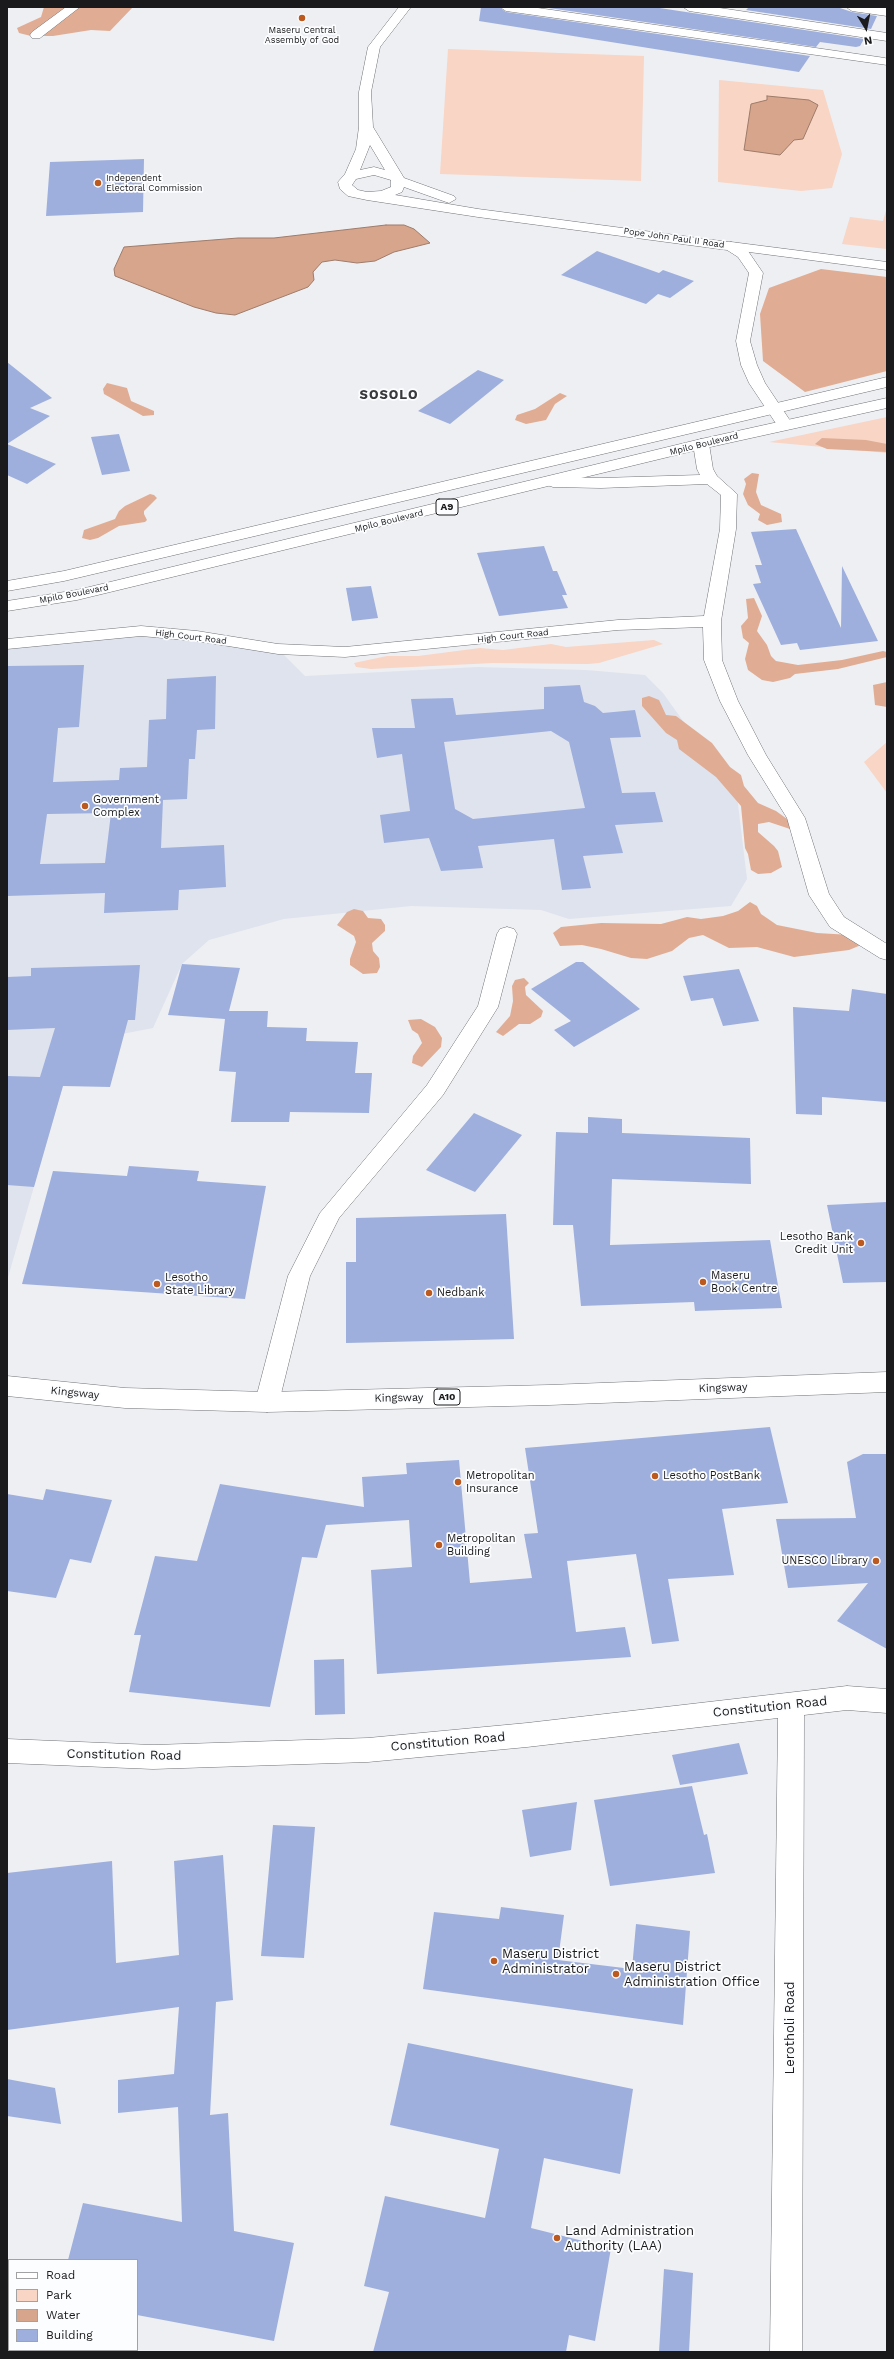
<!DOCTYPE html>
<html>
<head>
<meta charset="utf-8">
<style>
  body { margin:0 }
  #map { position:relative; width:894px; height:2359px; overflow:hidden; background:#eeeff3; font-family:"Work Sans",sans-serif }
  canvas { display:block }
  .frame { position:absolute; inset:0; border:8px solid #1a1a1c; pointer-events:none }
  .legend { position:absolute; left:8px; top:2259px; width:130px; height:92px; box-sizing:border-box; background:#fcfdff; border:1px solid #a2a2a4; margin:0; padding:5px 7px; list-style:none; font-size:12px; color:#1a1a1c }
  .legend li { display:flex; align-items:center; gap:8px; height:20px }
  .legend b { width:20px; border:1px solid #a2a2a4 }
  .north { position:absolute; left:846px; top:8px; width:40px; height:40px; -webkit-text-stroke:3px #fcfdff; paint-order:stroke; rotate:170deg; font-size:11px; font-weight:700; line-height:16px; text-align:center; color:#1a1a1c }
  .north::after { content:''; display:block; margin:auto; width:14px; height:18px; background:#1a1a1c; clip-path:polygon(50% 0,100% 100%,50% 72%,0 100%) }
</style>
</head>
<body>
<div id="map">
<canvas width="894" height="2359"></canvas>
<div class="frame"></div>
<ul class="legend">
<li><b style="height:5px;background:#fff"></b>Road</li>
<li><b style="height:11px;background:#f8d5c5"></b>Park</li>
<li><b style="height:11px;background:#d7a58c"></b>Water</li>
<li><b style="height:11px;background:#9eafdd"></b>Building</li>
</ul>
<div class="north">N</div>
</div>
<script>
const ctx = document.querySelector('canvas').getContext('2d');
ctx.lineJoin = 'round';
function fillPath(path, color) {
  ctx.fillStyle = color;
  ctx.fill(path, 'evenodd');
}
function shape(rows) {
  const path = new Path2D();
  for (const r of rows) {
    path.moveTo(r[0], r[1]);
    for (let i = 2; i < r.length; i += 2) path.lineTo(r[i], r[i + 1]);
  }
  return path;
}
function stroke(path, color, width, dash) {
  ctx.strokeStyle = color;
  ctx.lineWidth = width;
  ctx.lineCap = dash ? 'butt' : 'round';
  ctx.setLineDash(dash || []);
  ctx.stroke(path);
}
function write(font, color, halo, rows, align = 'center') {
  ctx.font = font + ' "Work Sans",sans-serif';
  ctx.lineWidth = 3.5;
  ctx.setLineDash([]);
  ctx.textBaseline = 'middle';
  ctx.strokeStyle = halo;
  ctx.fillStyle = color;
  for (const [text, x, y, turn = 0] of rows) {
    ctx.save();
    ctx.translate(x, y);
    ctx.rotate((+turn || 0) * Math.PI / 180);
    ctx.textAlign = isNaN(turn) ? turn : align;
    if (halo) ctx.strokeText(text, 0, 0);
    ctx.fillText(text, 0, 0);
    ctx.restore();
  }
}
fillPath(shape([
  [141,631,278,649,305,676,477,667,586,670,645,675,663,693,737,796,747,879,731,906,569,919,541,910,411,906,284,919,209,940,182,964,153,1028,75,1043,7,1281,7,644]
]), '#dfe3ee');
fillPath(shape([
  [448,49,644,56,641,181,440,174],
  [719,80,823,90,842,154,832,188,801,191,718,182],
  [887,207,887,249,842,244,850,217,883,221],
  [887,417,887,453,769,442],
  [654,640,663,644,599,663,588,664,493,663,371,669,356,667,354,663,387,656,418,656,480,648,503,650,551,644,566,647],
  [887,742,887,793,864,762]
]), '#f8d5c5');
fillPath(shape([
  [44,7,133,7,110,31,91,30,53,36,31,36,19,33,17,28,41,17],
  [821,269,887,277,887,371,805,392,763,361,760,314,769,288],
  [107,383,127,388,131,401,154,411,154,415,143,416,104,394,103,389],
  [560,393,567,396,555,404,546,420,526,424,515,420,517,415,535,409],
  [822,438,866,440,887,444,887,452,827,449,815,444],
  [752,473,759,474,756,492,761,505,781,514,782,522,767,525,758,520,760,514,748,505,743,494,746,484,744,479],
  [150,494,154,495,157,498,144,511,144,514,147,520,145,522,119,526,98,538,90,540,82,538,84,530,115,519,119,511,125,506],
  [754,598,762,616,757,631,767,645,771,656,776,661,798,665,842,660,883,651,887,652,887,657,838,669,795,674,790,678,773,682,762,680,748,670,745,659,749,643,743,638,741,626,748,618,746,599],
  [887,682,887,707,875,705,873,685],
  [649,696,659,700,666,715,676,716,712,743,730,767,741,775,744,786,758,803,776,811,794,824,796,831,769,822,758,824,758,832,774,846,778,851,782,867,771,873,758,874,751,870,748,854,745,848,741,806,716,777,679,749,677,740,666,733,642,706,642,698],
  [750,902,757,906,761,914,777,925,817,933,851,935,866,943,849,950,794,957,757,947,729,948,703,935,689,938,672,951,647,959,631,958,601,949,582,945,560,946,553,933,561,927,601,923,661,924,687,917,701,919,723,916,738,911],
  [354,909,363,911,368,918,381,919,385,925,385,931,372,943,373,951,379,958,380,967,377,973,363,974,350,965,350,959,356,942,354,936,337,925,347,912],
  [524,978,529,983,525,987,526,995,543,1011,541,1017,530,1024,519,1024,503,1036,496,1032,510,1016,513,1001,512,986,515,980],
  [421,1019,435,1027,442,1038,441,1047,422,1067,412,1063,413,1056,422,1043,418,1034,412,1030,408,1020]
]), '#e0ad94');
const water = shape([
  [767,96,809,100,818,105,803,139,794,140,780,155,744,150,751,104,767,100,767,96],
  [386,225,404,225,414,229,430,243,394,252,375,261,357,263,335,260,322,262,313,272,314,280,308,287,235,315,216,313,194,307,115,276,114,269,124,247,238,238,274,238,386,225]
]);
fillPath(water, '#d7a58c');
stroke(water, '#9e7b6a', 1);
fillPath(shape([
  [481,7,499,7,506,12,810,56,799,72,479,21],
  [542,7,653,7,864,39,860,46,856,47,820,42,816,47],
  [749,7,837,7,852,12,877,16,871,29,746,10],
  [144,159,143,212,46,216,50,162],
  [597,251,659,273,663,270,694,281,670,298,658,294,646,304,561,275],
  [7,362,52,398,30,408,50,416,7,444,56,464,27,484,7,475],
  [478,370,504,380,450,424,418,411],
  [119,434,130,471,102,475,91,437],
  [796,529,841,628,842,566,878,641,800,650,797,643,781,645,753,584,761,583,755,565,762,565,751,532],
  [544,546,553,571,557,571,567,595,562,595,568,608,499,616,477,553],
  [371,586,378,618,352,621,346,588],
  [84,665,79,727,58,728,53,782,119,780,120,768,147,767,149,720,166,719,167,679,216,676,215,729,197,730,195,759,189,759,187,799,163,800,161,848,224,845,226,887,179,890,178,910,104,913,105,893,7,896,7,666],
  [111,813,105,863,40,864,47,814],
  [580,685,584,702,595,706,603,713,635,710,641,737,610,738,622,793,655,792,663,822,615,825,623,853,583,856,591,888,562,890,554,839,478,846,483,868,441,871,429,838,384,843,380,815,410,811,402,754,377,758,372,728,415,728,411,699,453,698,456,715,544,709,544,687],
  [551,731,569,742,585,808,473,819,455,809,444,742],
  [576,962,583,962,640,1009,574,1047,554,1030,571,1021,531,989],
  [182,964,240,968,229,1011,268,1011,267,1027,307,1028,306,1041,358,1042,355,1073,372,1073,369,1113,290,1112,289,1122,231,1122,236,1072,219,1071,225,1019,168,1015],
  [140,965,135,1020,128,1020,110,1087,63,1086,34,1187,7,1185,7,1076,40,1077,55,1028,7,1030,7,977,31,976,31,968],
  [739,969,759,1021,723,1026,713,998,691,1001,683,976],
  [852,989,887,994,887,1102,822,1097,822,1115,796,1114,793,1007,849,1011],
  [474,1113,522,1135,475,1192,426,1170],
  [588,1117,622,1119,622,1133,750,1138,751,1184,612,1179,610,1245,770,1240,782,1308,695,1311,694,1302,581,1306,573,1225,553,1225,556,1132,588,1133],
  [129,1166,199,1171,197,1181,266,1186,245,1299,22,1284,53,1171,127,1176],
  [887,1202,887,1282,843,1283,827,1205],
  [506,1214,514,1339,346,1343,346,1262,356,1262,356,1218],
  [770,1427,788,1503,722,1509,734,1575,668,1579,679,1641,652,1644,636,1554,567,1561,576,1632,625,1627,631,1657,377,1674,371,1570,412,1567,409,1520,326,1525,317,1558,302,1557,270,1707,129,1692,141,1635,134,1635,155,1556,197,1561,220,1484,364,1507,362,1477,407,1474,406,1463,459,1460,470,1583,532,1578,524,1534,538,1533,525,1448],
  [863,1454,887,1454,887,1649,837,1621,868,1583,788,1588,776,1519,856,1518,847,1462],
  [46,1489,112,1500,91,1563,70,1559,56,1598,7,1591,7,1494,43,1500],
  [344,1659,345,1714,315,1715,314,1660],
  [739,1743,748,1774,680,1785,672,1755],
  [692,1786,704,1835,707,1834,715,1873,610,1886,594,1800],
  [577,1802,571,1850,530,1857,522,1810],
  [273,1825,315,1827,304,1958,261,1956],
  [223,1855,233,2000,216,2002,210,2115,228,2113,234,2231,294,2243,274,2341,137,2315,137,2260,68,2260,83,2203,182,2222,178,2107,118,2113,118,2080,174,2074,179,2007,7,2030,7,1873,112,1861,116,1963,179,1955,174,1861],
  [501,1907,564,1915,558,1960,632,1969,636,1924,690,1931,683,2025,423,1989,434,1912,499,1919],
  [408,2043,633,2089,620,2174,544,2158,531,2228,611,2248,595,2341,569,2335,566,2352,373,2352,389,2292,364,2286,385,2196,485,2218,499,2149,390,2125],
  [7,2079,55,2088,61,2124,7,2116],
  [664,2269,693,2273,689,2352,659,2352]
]), '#9eafdd');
const street = shape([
  [66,7,80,7,40,38,32,38,30,35,32,32,66,7],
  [500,7,531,7,885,58,887,59,887,65,506,11,500,7],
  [683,7,713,7,887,33,887,41,689,11,683,7],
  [846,7,887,8,887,16,852,11,846,7],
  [731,242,887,262,887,270,726,249,724,246,726,243,731,242],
  [701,439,707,441,709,444,713,469,717,476,737,494,736,529,721,621,722,660,738,701,766,755,805,818,829,894,844,917,887,944,887,960,880,958,830,927,809,895,787,818,748,755,720,701,704,660,703,627,618,630,345,657,278,654,197,641,141,636,7,649,7,639,141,626,197,631,278,644,345,647,618,620,704,616,720,529,721,495,707,484,601,488,553,487,547,485,545,482,547,479,553,477,601,478,700,475,697,469,693,444,695,441,701,439],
  [507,927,514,929,517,934,498,1007,443,1095,339,1218,310,1276,279,1402,275,1409,267,1412,259,1409,255,1402,288,1276,320,1213,427,1085,478,1006,497,934,500,929,507,927],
  [847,1686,887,1689,887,1713,847,1710,804,1715,802,2352,770,2352,778,1718,527,1747,368,1762,153,1769,7,1763,7,1739,153,1745,368,1738,527,1723,847,1686]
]);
const secondary = shape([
  [399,7,411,7,380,47,371,92,373,127,404,178,454,196,456,199,449,203,404,187,402,192,395,195,478,209,736,243,748,251,763,273,750,341,757,365,765,383,793,425,791,428,779,428,749,383,741,365,736,341,749,273,738,257,727,250,478,217,367,200,348,196,340,189,338,182,345,174,356,149,359,127,359,92,368,47,399,7],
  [370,145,385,170,374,167,360,170,370,145],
  [374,175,391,180,391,187,381,191,367,192,358,190,352,185,356,179,374,175]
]);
const primary = shape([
  [887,1372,887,1392,549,1405,267,1412,125,1408,7,1396,7,1376,125,1388,267,1392,549,1385,887,1372]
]);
const highway = shape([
  [887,377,887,387,64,581,7,591,7,581,64,571,887,377],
  [887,398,887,408,701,449,77,600,7,611,7,601,77,590,701,439,887,398]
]);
stroke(street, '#717376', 1);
stroke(secondary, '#717376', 1);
stroke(primary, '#717376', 1);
stroke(highway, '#717376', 1);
fillPath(street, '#fff');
fillPath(secondary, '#fff');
fillPath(primary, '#fff');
fillPath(highway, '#fff');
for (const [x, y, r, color] of [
  [302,18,4,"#bc591e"],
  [98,183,4,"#bc591e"],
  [85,806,4,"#bc591e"],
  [861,1243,4,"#bc591e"],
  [703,1282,4,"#bc591e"],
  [157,1284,4,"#bc591e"],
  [429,1293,4,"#bc591e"],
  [655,1476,4,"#bc591e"],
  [458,1482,4,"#bc591e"],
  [439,1545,4,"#bc591e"],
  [876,1561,4,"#bc591e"],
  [494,1961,4,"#bc591e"],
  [616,1974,4,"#bc591e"],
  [557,2238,4,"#bc591e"]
]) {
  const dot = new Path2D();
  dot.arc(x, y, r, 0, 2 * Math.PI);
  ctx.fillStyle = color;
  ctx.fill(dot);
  stroke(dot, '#fcfdff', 1.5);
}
write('9px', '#1a1a1c', '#fcfdff', [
  ["Maseru Central",302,30],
  ["Assembly of God",302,40],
  ["Independent",106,178,"left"],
  ["Electoral Commission",106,188,"left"]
]);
write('9px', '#1a1a1c', '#fcfdff', [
  ["Pope John Paul II Road",674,238,8],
  ["Mpilo Boulevard",704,444,-14],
  ["Mpilo Boulevard",389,521,-14],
  ["Mpilo Boulevard",74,594,-11],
  ["High Court Road",513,636,-6],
  ["High Court Road",191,637,7]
]);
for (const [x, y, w] of [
  [447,507,22],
  [447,1397,26]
]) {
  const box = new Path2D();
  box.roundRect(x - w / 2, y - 8, w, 16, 3);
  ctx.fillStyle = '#fcfdff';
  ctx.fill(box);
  stroke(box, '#1a1a1c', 1);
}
write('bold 10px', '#1a1a1c', null, [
  ["A9",447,507],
  ["A10",447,1397]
]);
write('11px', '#1a1a1c', '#fcfdff', [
  ["Government",93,800],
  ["Complex",93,813],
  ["Lesotho Bank",853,1237,"right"],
  ["Credit Unit",853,1250,"right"],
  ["Maseru",711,1276],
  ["Book Centre",711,1289],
  ["Lesotho",165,1278],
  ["State Library",165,1291],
  ["Nedbank",437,1293],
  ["Metropolitan",466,1476],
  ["Insurance",466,1489],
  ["Lesotho PostBank",663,1476],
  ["Metropolitan",447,1539],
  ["Building",447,1552],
  ["UNESCO Library",868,1561,"right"]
], 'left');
write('11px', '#1a1a1c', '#fcfdff', [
  ["Kingsway",723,1388,-2],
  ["Kingsway",75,1393,6],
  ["Kingsway",399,1398,-1]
]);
ctx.letterSpacing = '1px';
write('bold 13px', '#393a3d', '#fcfdff', [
  ["SOSOLO",389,395]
]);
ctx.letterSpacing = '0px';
write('13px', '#1a1a1c', '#fcfdff', [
  ["Constitution Road",770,1707,-6],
  ["Constitution Road",448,1742,-5],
  ["Constitution Road",124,1755,1],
  ["Lerotholi Road",790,2028,-90]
]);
write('13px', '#1a1a1c', '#fcfdff', [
  ["Maseru District",502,1954],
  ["Administrator",502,1969],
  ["Maseru District",624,1967],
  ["Administration Office",624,1982],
  ["Land Administration",565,2231],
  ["Authority (LAA)",565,2246]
], 'left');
</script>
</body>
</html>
